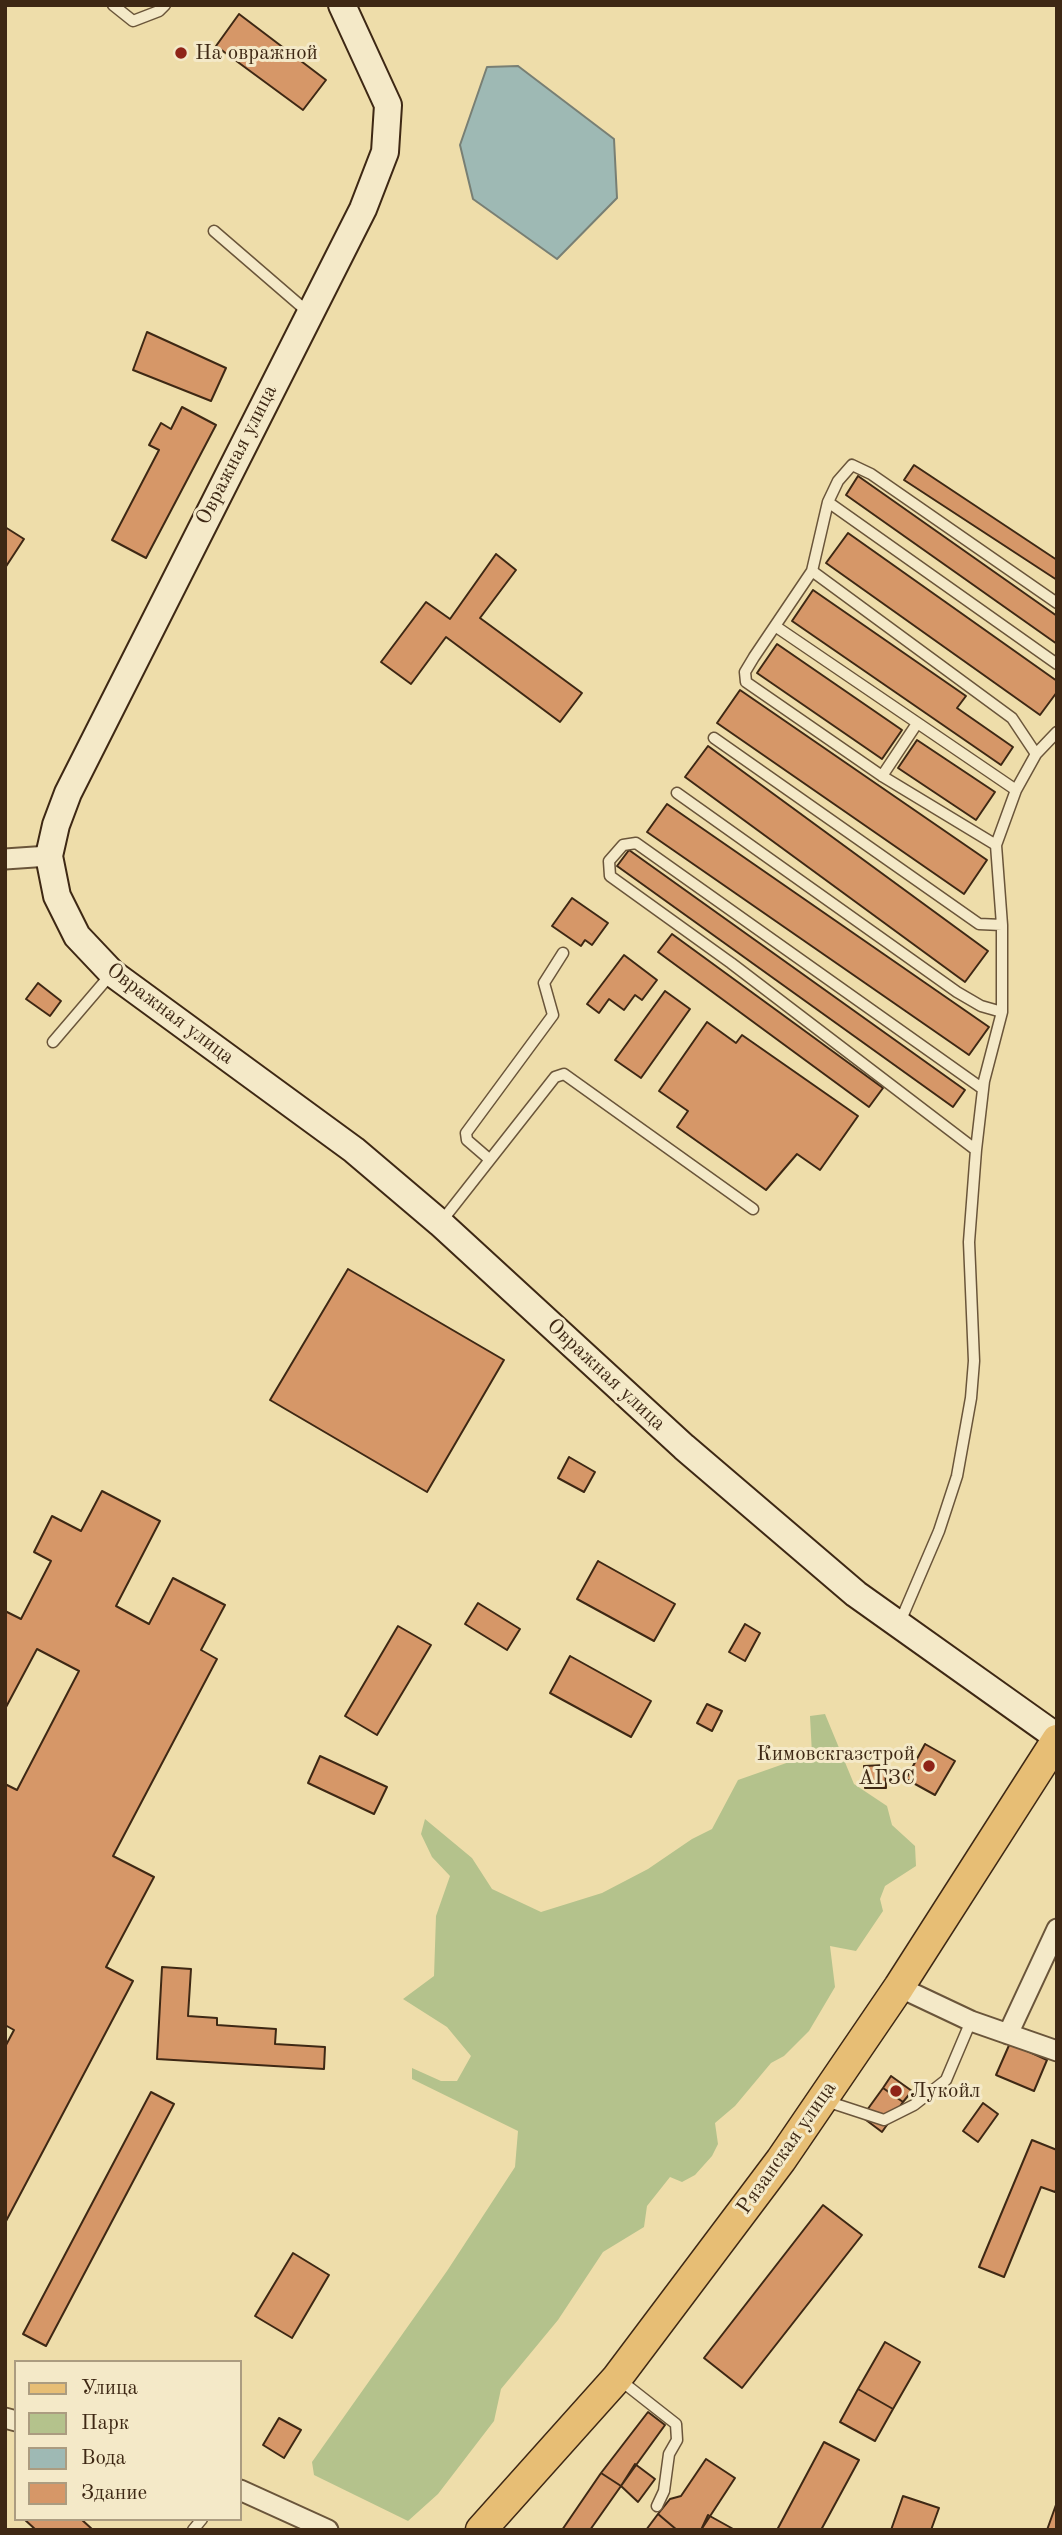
<!DOCTYPE html>
<html>
<head>
<meta charset="utf-8">
<style>
  body { margin:0 }
  #map { position:relative; width:1062px; height:2535px; overflow:hidden; background:#eda; font-family:"Old Standard TT",serif }
  canvas { display:block }
  .frame { position:absolute; inset:0; border:7px solid #3e2814; pointer-events:none }
  .legend { position:absolute; left:14px; top:2360px; width:228px; height:161px; box-sizing:border-box; background:#f4e9c8; border:2px solid #ab9c80; margin:0; padding:9px 12px; list-style:none; font-size:21px; color:#3e2814 }
  .legend li { display:flex; align-items:center; gap:14px; height:35px }
  .legend b { width:35px; border:2px solid #ab9c80 }
</style>
</head>
<body>
<div id="map">
<canvas width="1062" height="2535"></canvas>
<div class="frame"></div>
<ul class="legend">
<li><b style="height:9px;background:#e7be75"></b>Улица</li>
<li><b style="height:19px;background:#b4c28c"></b>Парк</li>
<li><b style="height:19px;background:#9eb9b4"></b>Вода</li>
<li><b style="height:19px;background:#d69768"></b>Здание</li>
</ul>
</div>
<script>
const ctx = document.querySelector('canvas').getContext('2d');
ctx.lineJoin = 'round';
function fillPath(path, color) {
  ctx.fillStyle = color;
  ctx.fill(path, 'evenodd');
}
function shape(rows) {
  const path = new Path2D();
  for (const r of rows) {
    path.moveTo(r[0], r[1]);
    for (let i = 2; i < r.length; i += 2) path.lineTo(r[i], r[i + 1]);
  }
  return path;
}
function stroke(path, color, width, dash) {
  ctx.strokeStyle = color;
  ctx.lineWidth = width;
  ctx.lineCap = dash ? 'butt' : 'round';
  ctx.setLineDash(dash || []);
  ctx.stroke(path);
}
function write(font, color, halo, rows, align = 'center') {
  ctx.font = font + ' "Old Standard TT",serif';
  ctx.lineWidth = 6;
  ctx.setLineDash([]);
  ctx.textBaseline = 'middle';
  ctx.strokeStyle = halo;
  ctx.fillStyle = color;
  for (const [text, x, y, turn = 0] of rows) {
    ctx.save();
    ctx.translate(x, y);
    ctx.rotate((+turn || 0) * Math.PI / 180);
    ctx.textAlign = isNaN(turn) ? turn : align;
    if (halo) ctx.strokeText(text, 0, 0);
    ctx.fillText(text, 0, 0);
    ctx.restore();
  }
}
fillPath(shape([
  [825,1714,854,1784,887,1806,892,1825,915,1846,916,1866,885,1886,880,1899,883,1911,856,1951,830,1946,835,1987,809,2031,784,2056,771,2063,735,2106,715,2123,718,2144,712,2156,695,2175,682,2182,670,2177,647,2206,644,2227,603,2252,558,2320,501,2389,494,2421,438,2494,408,2521,314,2475,312,2462,447,2271,515,2167,518,2131,412,2079,412,2068,441,2081,457,2081,471,2056,447,2027,403,1999,434,1976,436,1916,450,1876,432,1857,421,1834,425,1819,472,1858,492,1889,541,1912,602,1893,648,1869,692,1839,712,1829,738,1780,812,1754,810,1716]
]), '#b4c28c');
const water = shape([
  [518,66,614,139,617,198,557,259,473,199,460,145,487,67,518,66]
]);
fillPath(water, '#9eb9b4');
stroke(water, '#787f74', 2);
const building = shape([
  [239,14,326,80,303,110,216,46,239,14],
  [147,332,226,368,211,401,133,370,147,332],
  [182,407,216,425,146,558,112,540,159,450,149,445,161,423,171,429,182,407],
  [914,465,1057,560,1057,580,904,480,914,465],
  [858,476,1057,616,1057,644,846,495,858,476],
  [5,527,24,539,5,568,5,527],
  [848,533,1057,681,1057,692,1040,715,826,563,848,533],
  [496,554,516,570,480,618,582,693,560,722,446,637,411,684,381,662,426,602,450,619,496,554],
  [813,590,966,696,957,708,1013,747,1001,765,792,621,813,590],
  [777,644,902,730,882,759,757,673,777,644],
  [740,690,987,860,964,894,717,723,740,690],
  [917,740,995,792,976,820,898,768,917,740],
  [708,746,988,951,965,982,685,777,708,746],
  [667,804,989,1027,969,1055,647,832,667,804],
  [629,850,965,1090,953,1107,617,866,629,850],
  [572,898,608,923,592,945,585,940,581,946,552,926,572,898],
  [672,934,883,1088,869,1107,658,952,672,934],
  [624,955,657,980,642,1000,635,995,624,1010,609,999,599,1013,587,1004,624,955],
  [38,983,61,1001,50,1016,26,999,38,983],
  [665,991,690,1009,641,1078,615,1060,665,991],
  [707,1022,736,1043,742,1035,858,1116,820,1170,797,1154,766,1190,677,1127,688,1111,659,1091,707,1022],
  [348,1269,504,1360,427,1492,270,1400,348,1269],
  [569,1457,595,1472,584,1492,558,1478,569,1457],
  [102,1491,160,1521,116,1606,149,1624,173,1578,225,1605,201,1650,217,1659,113,1856,154,1877,106,1967,133,1981,5,2223,5,2047,14,2030,5,2025,5,1784,17,1790,79,1671,37,1649,5,1709,5,1611,21,1619,51,1561,34,1552,52,1516,81,1531,102,1491],
  [598,1561,675,1604,654,1641,577,1599,598,1561],
  [478,1603,520,1629,507,1650,465,1624,478,1603],
  [745,1624,760,1633,745,1661,729,1652,745,1624],
  [398,1626,431,1645,377,1735,345,1716,398,1626],
  [570,1656,651,1701,631,1737,550,1693,570,1656],
  [707,1704,722,1711,712,1731,697,1723,707,1704],
  [925,1744,955,1761,935,1795,906,1779,925,1744],
  [320,1756,387,1787,374,1814,308,1783,320,1756],
  [885,1765,886,1788,865,1788,864,1766,885,1765],
  [162,1967,191,1969,188,2016,217,2018,217,2025,276,2029,275,2044,325,2047,324,2069,157,2059,162,1967],
  [1010,2043,1047,2060,1034,2091,996,2075,1010,2043],
  [891,2076,912,2091,903,2102,883,2088,891,2076],
  [883,2088,903,2102,882,2132,862,2117,883,2088],
  [151,2092,174,2104,46,2346,23,2334,151,2092],
  [983,2103,998,2114,978,2142,963,2131,983,2103],
  [1032,2140,1057,2150,1057,2187,1055,2192,1041,2187,1004,2277,979,2267,1032,2140],
  [823,2205,862,2235,742,2388,704,2358,823,2205],
  [293,2253,329,2275,292,2338,255,2316,293,2253],
  [885,2342,920,2362,893,2409,858,2389,885,2342],
  [858,2389,893,2409,875,2441,840,2422,858,2389],
  [648,2412,665,2425,621,2486,601,2473,648,2412],
  [279,2418,301,2430,284,2458,263,2445,279,2418],
  [824,2442,859,2460,821,2530,777,2530,824,2442],
  [706,2459,735,2478,701,2530,677,2530,658,2514,670,2499,681,2496,706,2459],
  [635,2464,655,2479,638,2502,621,2486,635,2464],
  [601,2473,621,2486,590,2530,562,2530,601,2473],
  [903,2496,939,2508,931,2530,891,2530,903,2496],
  [1057,2502,1057,2530,1047,2530,1057,2502],
  [658,2514,677,2530,646,2530,658,2514],
  [708,2515,735,2530,701,2530,708,2515],
  [24,2519,81,2519,93,2530,36,2530,24,2519]
]);
fillPath(building, '#d69768');
stroke(building, '#3e2814', 2);
const lane = shape([
  [113,5,133,21,159,11,165,5],
  [214,231,309,313],
  [828,502,812,571,1012,718,1036,754],
  [812,571,754,657,745,672,746,682,882,776,996,845],
  [1057,603,871,474,852,465,838,481,828,502,1057,664],
  [775,626,1016,790],
  [714,738,979,924,1002,925],
  [882,776,916,725],
  [677,793,957,992,981,1006,1002,1012],
  [53,1042,112,973],
  [976,1150,731,963,610,876,609,861,623,845,636,843,983,1089],
  [489,1159,467,1140,466,1133,553,1015,544,983,563,953],
  [441,1222,555,1077,564,1074,753,1209],
  [900,1622,939,1531,957,1476,971,1398,974,1361,969,1242,976,1150,984,1081,1002,1012,1002,925,996,845,1016,790,1036,754,1057,732],
  [826,2101,884,2120,914,2105,946,2080,971,2021],
  [620,2380,676,2424,677,2440,669,2454,664,2491,657,2506],
  [193,2530,202,2519]
]);
const street = shape([
  [5,859,49,856],
  [899,1987,971,2021,1057,2051],
  [1008,2034,1057,1929],
  [5,2418,16,2421],
  [240,2490,328,2530]
]);
const secondary = shape([
  [342,5,388,105,385,152,363,209,68,793,56,825,49,856,57,896,77,936,112,973,354,1150,440,1223,684,1447,856,1594,1057,1737]
]);
const primary = shape([
  [481,2530,617,2378,781,2160,899,1987,1057,1740]
]);
stroke(lane, '#6a553a', 13);
stroke(street, '#6a553a', 23);
stroke(secondary, '#3e2814', 30);
stroke(primary, '#3e2814', 33);
stroke(lane, '#f4e9c8', 10);
stroke(street, '#f4e9c8', 19);
stroke(secondary, '#f4e9c8', 26);
stroke(primary, '#e7be75', 30);
for (const [x, y, r, color] of [
  [181,53,7,"#8f2418"],
  [929,1766,7,"#8f2418"],
  [896,2091,7,"#8f2418"]
]) {
  const dot = new Path2D();
  dot.arc(x, y, r, 0, 2 * Math.PI);
  ctx.fillStyle = color;
  ctx.fill(dot);
  stroke(dot, '#f4e9c8', 2.5);
}
write('21px', '#3e2814', '#f4e9c8', [
  ["На овражной",195,53],
  ["Кимовскгазстрой",915,1754,"right"],
  ["АГЗС",915,1778,"right"],
  ["Лукойл",910,2091]
], 'left');
write('21px', '#3e2814', '#f4e9c8', [
  ["Овражная улица",237,455,-63],
  ["Овражная улица",170,1014,37],
  ["Овражная улица",606,1375,43],
  ["Рязанская улица",787,2148,-55]
]);
</script>
</body>
</html>
